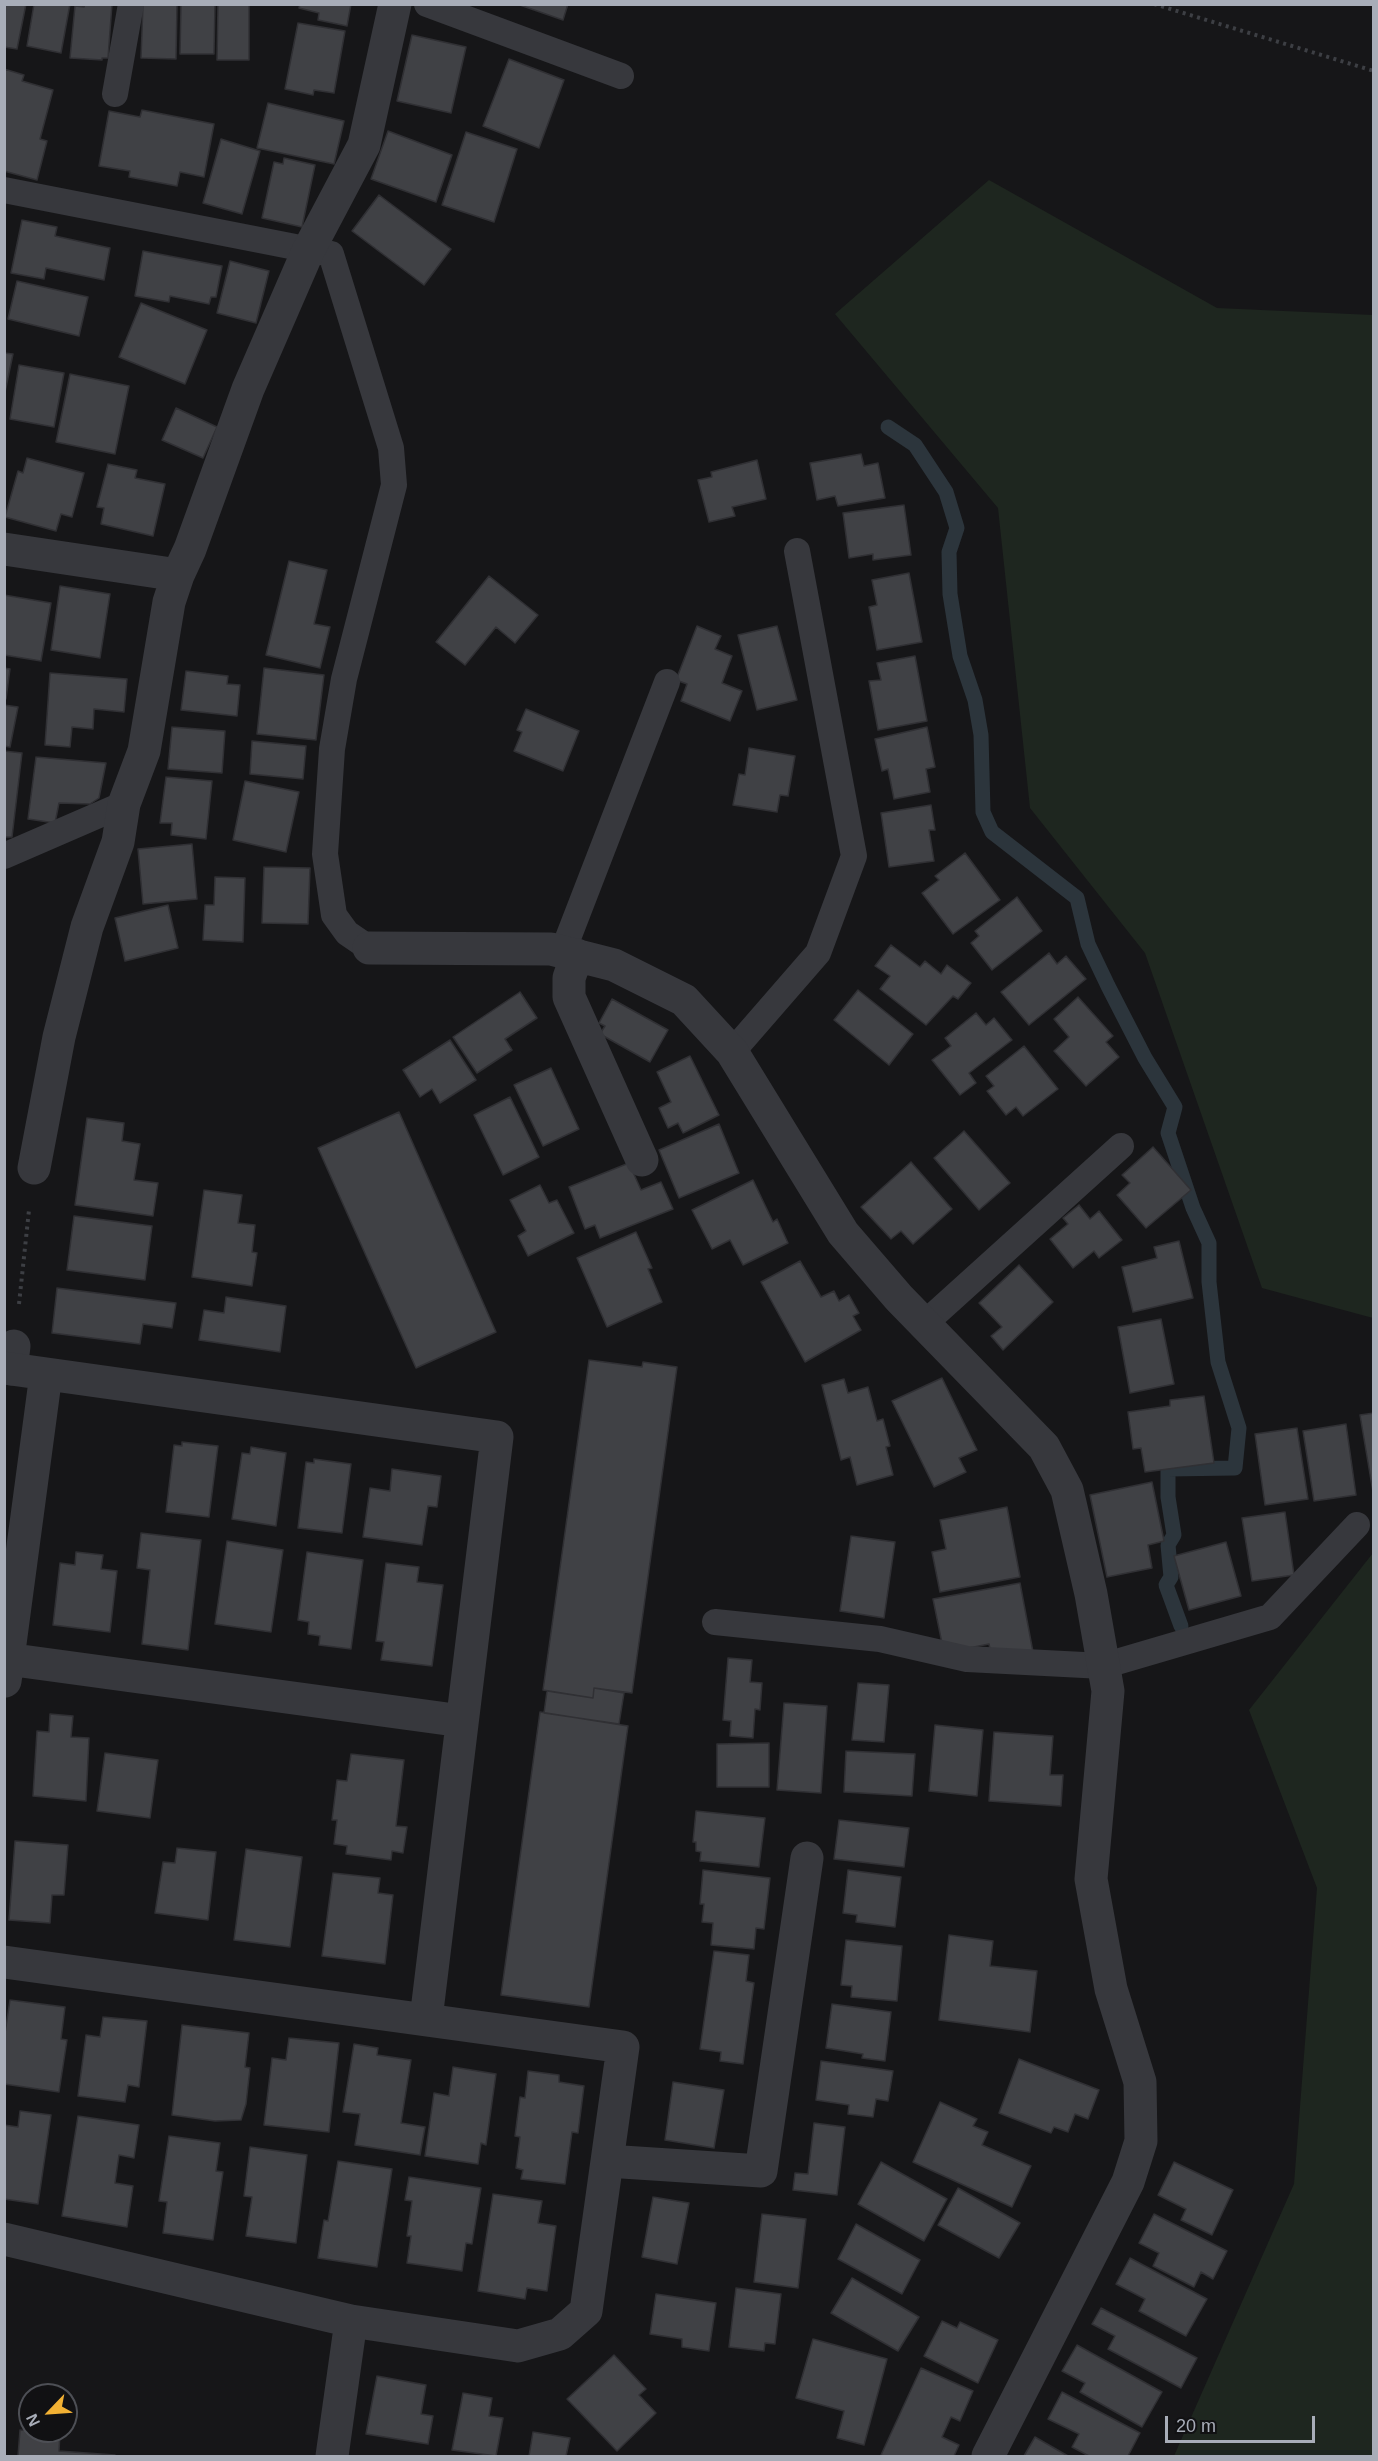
<!DOCTYPE html>
<html>
<head>
<meta charset="utf-8">
<style>
  body { margin:0 }
  #map { position:relative; width:1378px; height:2461px; overflow:hidden; background:#161618; font-family:Helvetica,sans-serif }
  canvas { display:block }
  .frame { position:absolute; inset:0; border:6px solid #a8adb8; pointer-events:none }
  .north { position:absolute; left:18px; top:2383px; width:60px; height:60px; box-sizing:border-box; background:#111113; border:2px solid #4d4f55; border-radius:50%; rotate:245deg; font-size:16px; font-weight:700; line-height:24px; text-align:center; color:#a8adb8 }
  .north::after { content:''; display:block; margin:auto; width:21px; height:27px; background:#f2b134; clip-path:polygon(50% 0,100% 100%,50% 72%,0 100%) }
  .scale { position:absolute; left:1165px; top:2416px; width:150px; height:27px; box-sizing:border-box; border:3px solid #a8adb8; border-top:0; padding-left:8px; font-size:18px; line-height:21px; white-space:nowrap; color:#a8adb8; -webkit-text-stroke:4px #111113; paint-order:stroke }
</style>
</head>
<body>
<div id="map">
<canvas width="1378" height="2461"></canvas>
<div class="frame"></div>
<div class="north">N</div>
<div class="scale">20 m</div>
</div>
<script>
const ctx = document.querySelector('canvas').getContext('2d');
ctx.lineJoin = 'round';
function fillPath(path, color) {
  ctx.fillStyle = color;
  ctx.fill(path, 'evenodd');
}
function shape(rows) {
  const path = new Path2D();
  for (const r of rows) {
    path.moveTo(r[0], r[1]);
    for (let i = 2; i < r.length; i += 2) path.lineTo(r[i], r[i + 1]);
  }
  return path;
}
function stroke(path, color, width, dash) {
  ctx.strokeStyle = color;
  ctx.lineWidth = width;
  ctx.lineCap = dash ? 'butt' : 'round';
  ctx.setLineDash(dash || []);
  ctx.stroke(path);
}
fillPath(shape([
  [989,180,1217,308,1373,315,1373,1318,1262,1288,1145,953,1030,808,998,508,835,314],
  [1373,1553,1373,2456,1174,2456,1294,2184,1317,1888,1249,1710]
]), '#1e261f');
stroke(shape([
  [888,427,915,445,946,492,957,528,949,552,950,594,960,656,975,700,981,735,983,812,992,832,1077,898,1088,944,1108,986,1145,1058,1175,1107,1168,1133,1193,1208,1209,1243,1209,1282,1218,1362,1239,1428,1235,1468,1168,1469,1168,1497,1174,1535,1168,1545,1171,1577,1166,1585,1181,1626]
]), '#2c353c', 15);
const building = shape([
  [4,4,26,4,17,49,4,47,4,4],
  [34,4,70,4,61,53,27,46,34,4],
  [85,4,112,4,108,58,102,58,102,60,70,58,75,6,84,7,85,4],
  [143,4,177,4,176,59,141,58,143,4],
  [181,4,215,4,214,54,180,54,181,4],
  [218,4,249,4,249,60,217,60,218,4],
  [300,4,351,4,347,26,318,20,319,13,299,8,300,4],
  [517,4,568,4,563,20,517,4],
  [298,23,345,31,334,93,314,90,313,95,285,89,298,23],
  [412,35,466,47,451,113,397,101,412,35],
  [509,59,564,80,539,148,483,126,509,59],
  [4,69,24,75,22,81,53,90,40,139,47,141,37,180,4,171,4,69],
  [268,103,344,121,334,164,257,148,268,103],
  [142,110,214,124,204,177,180,172,177,186,129,177,130,171,99,166,109,111,140,117,142,110],
  [388,131,452,155,436,202,371,179,388,131],
  [466,132,517,149,494,222,442,205,466,132],
  [221,139,260,151,242,214,203,203,221,139],
  [284,158,315,165,302,227,262,218,274,162,283,164,284,158],
  [379,195,451,249,424,285,352,231,379,195],
  [22,220,57,227,55,236,110,248,104,280,46,268,44,279,11,273,22,220],
  [143,251,222,266,216,297,211,297,209,304,170,296,169,302,135,296,143,251],
  [230,261,269,271,256,323,217,313,230,261],
  [17,281,88,297,79,336,8,319,17,281],
  [141,303,207,330,185,384,119,357,141,303],
  [4,353,13,354,4,397,4,353],
  [19,365,64,373,54,427,10,419,19,365],
  [70,374,129,386,115,454,56,442,70,374],
  [176,408,217,427,203,458,162,440,176,408],
  [861,454,864,466,878,463,885,498,838,506,835,496,817,500,810,463,861,454],
  [27,458,84,473,72,517,61,514,56,531,5,517,18,471,23,473,27,458],
  [757,460,766,499,732,507,735,516,709,522,698,480,712,477,711,472,757,460],
  [108,464,137,470,135,478,165,484,153,536,101,524,104,508,97,507,108,464],
  [904,505,911,555,873,560,873,554,849,558,843,513,904,505],
  [289,561,327,570,314,624,330,627,320,668,266,655,289,561],
  [909,573,922,642,877,650,869,607,877,605,872,580,909,573],
  [489,576,538,615,515,643,496,627,465,665,436,642,489,576],
  [60,586,110,594,100,658,51,650,60,586],
  [4,595,51,603,41,661,4,655,4,595],
  [697,626,721,636,715,649,732,656,722,683,742,691,730,721,681,701,687,684,676,680,697,626],
  [777,626,797,700,757,710,738,635,777,626],
  [915,656,927,721,878,730,869,681,881,680,877,663,915,656],
  [4,668,10,669,6,699,4,699,4,668],
  [264,668,324,675,316,740,257,734,264,668],
  [186,671,228,676,227,684,240,685,237,716,181,710,186,671],
  [50,673,127,679,124,712,94,709,93,729,72,727,70,747,45,745,50,673],
  [4,705,18,707,10,747,4,746,4,705],
  [526,709,579,731,563,771,514,751,522,732,517,730,526,709],
  [172,727,225,731,222,773,168,769,172,727],
  [927,727,935,767,926,769,930,792,894,799,888,769,882,771,875,739,927,727],
  [252,741,306,746,303,779,250,774,252,741],
  [749,748,795,756,788,796,780,795,777,812,733,805,739,774,745,775,749,748],
  [4,751,22,753,12,837,4,837,4,751],
  [36,757,106,763,99,798,90,804,59,803,55,823,28,819,36,757],
  [166,777,212,781,206,839,171,835,172,823,160,823,166,777],
  [245,781,299,792,286,852,233,840,245,781],
  [931,805,935,830,929,830,934,861,889,867,881,813,931,805],
  [192,844,197,899,143,904,138,849,192,844],
  [965,853,1000,900,953,934,922,893,939,880,935,876,965,853],
  [264,867,310,868,308,924,262,923,264,867],
  [215,877,245,878,243,942,203,940,205,905,214,905,215,877],
  [1017,897,1042,931,992,970,971,943,979,936,975,931,1017,897],
  [168,905,178,948,125,961,115,918,168,905],
  [891,945,920,967,925,961,941,974,947,965,971,983,958,999,953,996,926,1025,880,989,890,976,875,966,891,945],
  [1049,953,1057,964,1066,956,1086,979,1029,1025,1001,992,1049,953],
  [858,990,913,1034,889,1065,834,1020,858,990],
  [520,992,537,1018,505,1039,512,1050,477,1073,453,1037,520,992],
  [1078,997,1113,1036,1106,1042,1119,1057,1086,1086,1054,1051,1069,1037,1054,1019,1078,997],
  [612,999,668,1030,650,1062,600,1034,605,1026,599,1023,612,999],
  [976,1013,986,1025,994,1018,1012,1040,969,1073,976,1083,960,1095,932,1060,951,1046,945,1038,976,1013],
  [450,1040,476,1080,440,1103,432,1089,420,1097,403,1070,450,1040],
  [1024,1046,1058,1089,1023,1116,1016,1107,1006,1115,987,1091,994,1086,986,1076,1024,1046],
  [690,1056,719,1115,683,1133,678,1123,668,1128,659,1108,671,1102,657,1072,690,1056],
  [551,1068,579,1129,543,1146,514,1085,551,1068],
  [510,1097,539,1157,503,1175,474,1115,510,1097],
  [399,1112,496,1332,416,1368,318,1148,399,1112],
  [87,1118,124,1123,122,1141,140,1144,134,1180,158,1183,153,1216,75,1205,87,1118],
  [719,1124,739,1173,679,1198,659,1150,719,1124],
  [964,1131,1010,1183,979,1210,934,1158,964,1131],
  [1153,1147,1191,1190,1146,1228,1117,1195,1130,1183,1122,1175,1153,1147],
  [911,1162,952,1209,913,1244,901,1231,891,1239,861,1207,911,1162],
  [629,1163,641,1190,661,1182,673,1209,600,1238,595,1225,585,1229,569,1187,629,1163],
  [753,1180,773,1222,777,1219,788,1243,743,1265,730,1240,712,1249,692,1210,753,1180],
  [540,1185,549,1203,557,1200,574,1233,528,1256,518,1236,526,1231,510,1200,540,1185],
  [204,1190,242,1195,238,1223,255,1225,252,1252,257,1253,252,1286,192,1277,204,1190],
  [1079,1205,1090,1219,1099,1211,1122,1240,1099,1258,1094,1251,1073,1268,1050,1239,1068,1224,1063,1218,1079,1205],
  [74,1216,152,1226,145,1280,67,1270,74,1216],
  [636,1232,652,1268,648,1269,662,1302,607,1327,577,1258,636,1232],
  [1179,1241,1193,1298,1133,1312,1122,1267,1157,1258,1154,1247,1179,1241],
  [800,1261,821,1297,834,1291,839,1301,849,1295,859,1313,853,1316,861,1330,805,1362,761,1282,800,1261],
  [1019,1265,1053,1302,1003,1350,991,1336,1002,1327,979,1303,1019,1265],
  [57,1288,176,1303,172,1328,143,1324,140,1344,52,1333,57,1288],
  [226,1297,286,1306,280,1352,199,1340,204,1310,224,1313,226,1297],
  [1161,1319,1174,1384,1130,1393,1118,1327,1161,1319],
  [589,1360,642,1367,643,1362,677,1367,632,1693,594,1688,593,1698,543,1690,589,1360],
  [942,1378,977,1450,959,1458,966,1472,934,1487,892,1401,942,1378],
  [844,1379,848,1393,868,1387,877,1421,883,1419,890,1446,886,1447,893,1475,857,1485,850,1457,841,1460,822,1385,844,1379],
  [1204,1396,1214,1463,1145,1472,1141,1448,1133,1449,1128,1412,1170,1406,1170,1400,1204,1396],
  [1374,1413,1374,1498,1360,1415,1374,1413],
  [1346,1424,1356,1495,1314,1501,1303,1431,1346,1424],
  [1297,1428,1308,1499,1265,1505,1255,1434,1297,1428],
  [182,1442,218,1446,209,1517,166,1512,174,1445,182,1446,182,1442],
  [251,1447,286,1453,276,1526,232,1519,242,1453,250,1454,251,1447],
  [314,1459,351,1464,342,1533,298,1528,306,1462,314,1463,314,1459],
  [392,1469,441,1476,437,1507,428,1506,422,1545,363,1537,370,1488,390,1491,392,1469],
  [1152,1482,1164,1541,1148,1545,1152,1568,1107,1577,1090,1495,1152,1482],
  [1007,1507,1020,1577,940,1592,932,1552,946,1549,940,1520,1007,1507],
  [1285,1512,1294,1575,1252,1581,1242,1518,1285,1512],
  [141,1533,201,1540,188,1650,142,1644,150,1570,137,1568,141,1533],
  [851,1536,895,1542,884,1618,840,1611,851,1536],
  [227,1541,283,1550,271,1632,215,1624,227,1541],
  [1226,1542,1241,1596,1189,1610,1174,1556,1226,1542],
  [76,1552,103,1555,101,1569,117,1571,110,1632,53,1625,60,1563,75,1565,76,1552],
  [307,1552,363,1560,351,1649,319,1645,320,1636,308,1634,309,1622,298,1620,307,1552],
  [386,1563,419,1567,417,1582,443,1585,432,1666,381,1660,384,1642,376,1641,386,1563],
  [1020,1583,1033,1652,992,1659,989,1644,944,1653,933,1599,1020,1583],
  [728,1658,752,1660,750,1682,762,1683,760,1710,755,1709,753,1738,730,1736,731,1721,723,1720,728,1658],
  [858,1683,889,1685,884,1742,852,1740,858,1683],
  [594,1688,624,1693,619,1724,544,1713,547,1691,593,1698,594,1688],
  [784,1703,827,1706,821,1793,777,1790,784,1703],
  [540,1712,628,1726,589,2007,501,1995,540,1712],
  [50,1714,73,1716,71,1737,89,1738,86,1801,33,1796,37,1731,49,1732,50,1714],
  [935,1725,983,1730,977,1796,929,1791,935,1725],
  [994,1732,1053,1736,1050,1775,1063,1775,1061,1806,989,1801,994,1732],
  [769,1743,769,1787,717,1787,717,1744,769,1743],
  [846,1751,915,1754,912,1796,844,1792,846,1751],
  [105,1753,158,1760,150,1818,97,1811,105,1753],
  [351,1754,404,1760,396,1826,407,1827,403,1853,392,1851,391,1860,346,1854,347,1846,334,1844,337,1820,332,1820,337,1780,347,1781,351,1754],
  [696,1811,765,1818,759,1867,700,1861,701,1852,696,1851,696,1842,693,1842,696,1811],
  [839,1820,909,1828,904,1867,834,1859,839,1820],
  [15,1841,68,1845,64,1895,52,1895,50,1923,9,1920,15,1841],
  [177,1848,216,1852,208,1920,155,1913,163,1862,175,1863,177,1848],
  [246,1849,302,1857,290,1947,234,1940,246,1849],
  [703,1870,770,1878,764,1929,756,1928,754,1949,711,1945,713,1923,702,1922,704,1904,700,1904,703,1870],
  [848,1870,901,1877,895,1927,856,1922,857,1915,843,1913,848,1870],
  [333,1873,380,1878,378,1893,393,1895,385,1964,322,1956,333,1873],
  [949,1935,993,1941,990,1966,1037,1971,1030,2032,939,2020,949,1935],
  [846,1940,902,1946,897,2001,851,1997,852,1986,841,1985,846,1940],
  [714,1951,749,1955,746,1981,754,1983,743,2064,720,2061,721,2052,700,2049,714,1951],
  [10,2000,65,2007,61,2039,67,2040,59,2092,4,2084,4,2040,10,2000],
  [832,2004,891,2012,885,2061,862,2058,863,2054,826,2048,832,2004],
  [103,2017,147,2021,139,2087,128,2085,125,2102,78,2096,86,2035,100,2037,103,2017],
  [182,2025,249,2033,245,2067,250,2068,246,2104,241,2120,215,2121,172,2115,182,2025],
  [289,2038,339,2043,329,2132,264,2125,272,2058,286,2060,289,2038],
  [354,2044,378,2048,377,2055,411,2060,401,2123,425,2127,420,2155,355,2145,360,2114,343,2112,354,2044],
  [1019,2059,1099,2090,1088,2119,1075,2114,1068,2132,1054,2127,1051,2133,999,2113,1019,2059],
  [821,2061,893,2071,888,2101,876,2099,873,2117,848,2114,849,2105,816,2100,821,2061],
  [453,2067,496,2074,486,2145,481,2143,478,2164,425,2156,434,2093,449,2096,453,2067],
  [528,2071,559,2075,559,2082,584,2086,578,2133,572,2132,565,2184,521,2179,523,2170,516,2168,520,2137,515,2136,520,2097,525,2098,528,2071],
  [673,2082,724,2090,714,2148,665,2140,673,2082],
  [940,2102,977,2119,973,2126,988,2132,982,2145,1031,2166,1012,2207,913,2162,940,2102],
  [20,2111,51,2115,38,2204,4,2199,4,2125,18,2127,20,2111],
  [78,2116,139,2125,134,2158,119,2155,115,2183,133,2186,127,2227,62,2216,78,2116],
  [814,2123,845,2127,837,2195,793,2190,795,2173,808,2174,814,2123],
  [169,2136,220,2143,216,2171,223,2172,213,2240,163,2233,167,2202,159,2201,169,2136],
  [250,2147,307,2155,296,2243,246,2236,252,2197,244,2196,250,2147],
  [338,2161,392,2169,377,2267,318,2258,324,2220,328,2221,338,2161],
  [881,2162,947,2199,924,2241,858,2204,881,2162],
  [1174,2162,1233,2190,1212,2235,1181,2220,1186,2209,1158,2195,1174,2162],
  [409,2177,481,2188,472,2244,466,2243,462,2271,407,2263,411,2236,407,2236,412,2201,405,2200,409,2177],
  [958,2188,1020,2223,999,2258,938,2225,958,2188],
  [493,2194,542,2201,538,2223,556,2226,547,2291,527,2288,525,2299,478,2291,493,2194],
  [653,2197,689,2203,677,2264,642,2257,653,2197],
  [762,2214,806,2219,798,2288,754,2282,762,2214],
  [1154,2214,1227,2251,1213,2279,1201,2272,1194,2287,1153,2266,1159,2253,1139,2243,1154,2214],
  [856,2224,920,2260,902,2294,838,2259,856,2224],
  [1130,2258,1207,2299,1186,2336,1139,2311,1145,2299,1116,2284,1130,2258],
  [852,2278,919,2317,898,2351,831,2313,852,2278],
  [736,2288,781,2294,775,2344,765,2343,764,2351,729,2347,736,2288],
  [656,2294,716,2303,709,2351,682,2347,682,2339,650,2334,656,2294],
  [1101,2308,1197,2358,1181,2388,1108,2349,1115,2336,1092,2324,1101,2308],
  [942,2321,957,2328,960,2322,998,2340,978,2383,924,2356,942,2321],
  [813,2339,887,2359,864,2445,837,2438,844,2411,796,2398,813,2339],
  [1077,2345,1162,2392,1142,2427,1080,2392,1085,2383,1062,2371,1077,2345],
  [614,2355,646,2389,639,2395,656,2413,617,2451,567,2399,614,2355],
  [921,2368,973,2391,960,2421,951,2417,942,2437,959,2445,954,2456,884,2456,881,2455,921,2368],
  [377,2376,426,2385,421,2414,433,2416,428,2444,366,2434,377,2376],
  [1062,2392,1140,2433,1128,2456,1089,2456,1072,2447,1079,2434,1048,2419,1062,2392],
  [463,2393,492,2398,489,2416,503,2418,496,2456,452,2450,463,2393],
  [20,2430,60,2432,59,2451,115,2455,114,2456,18,2456,20,2430],
  [533,2432,570,2438,566,2456,529,2456,533,2432],
  [1035,2437,1068,2456,1024,2456,1035,2437]
]);
fillPath(building, '#404145');
stroke(building, '#303034', 1.5);
stroke(shape([
  [1154,4,1374,71],
  [19,1304,29,1210]
]), '#3d3f44', 4, [3, 4.5]);
stroke(shape([
  [427,4,621,76],
  [115,94,131,4],
  [4,190,331,254,391,448,394,485,344,679,332,749,325,854,334,915,347,933,369,948],
  [4,856,124,804],
  [563,951,667,682],
  [732,1052,818,953,854,856,797,551],
  [924,1324,1121,1146],
  [715,1622,880,1639,967,1659,1103,1666,1270,1617,1357,1525]
]), '#37383d', 26);
stroke(shape([
  [11,1369,14,1346]
]), '#37383d', 33);
stroke(shape([
  [4,549,178,575],
  [369,948,551,949,614,965,684,1000,732,1052,843,1233,899,1298,1044,1447,1067,1490,1091,1594,1108,1691,1091,1879,1111,1989,1140,2082,1141,2141,1128,2182,988,2456],
  [577,955,569,978,569,997,642,1160],
  [34,1168,59,1037,87,927,118,842,124,804,144,751,169,602,178,575,190,549,248,389,308,251,364,145,395,4],
  [4,1368,497,1437,426,2019],
  [7,1659,462,1721],
  [5,1681,46,1374],
  [4,1962,623,2047,586,2311,560,2334,518,2346,351,2321,4,2239],
  [607,2161,761,2171,807,1858],
  [332,2456,351,2321]
]), '#37383d', 33);
</script>
</body>
</html>
